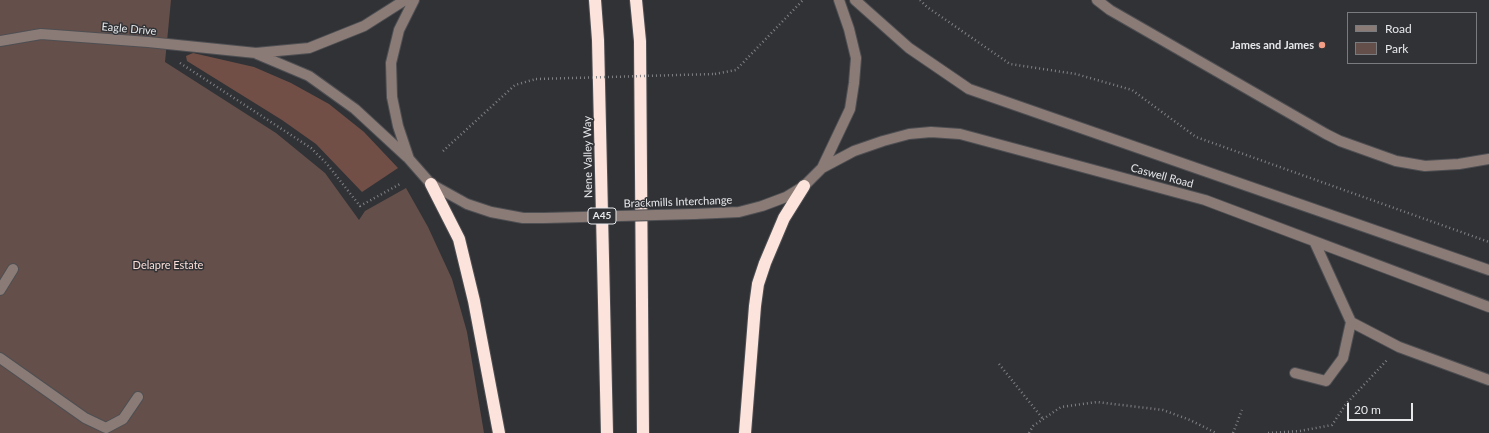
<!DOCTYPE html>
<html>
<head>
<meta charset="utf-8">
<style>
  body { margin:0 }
  #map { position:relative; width:1489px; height:433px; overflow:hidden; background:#313236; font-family:Lato,sans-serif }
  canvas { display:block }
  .legend { position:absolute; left:1347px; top:12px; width:130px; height:52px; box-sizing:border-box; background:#313236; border:1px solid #7a7b7e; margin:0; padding:5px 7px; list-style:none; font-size:12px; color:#e7e8ea }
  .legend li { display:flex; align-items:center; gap:8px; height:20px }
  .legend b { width:20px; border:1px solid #7a7b7e }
  .scale { position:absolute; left:1347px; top:403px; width:66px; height:18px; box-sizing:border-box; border:2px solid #e7e8ea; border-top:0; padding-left:5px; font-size:12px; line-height:14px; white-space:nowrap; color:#e7e8ea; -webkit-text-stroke:3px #313236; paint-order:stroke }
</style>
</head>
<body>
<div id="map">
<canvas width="1489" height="433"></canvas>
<ul class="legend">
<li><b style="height:5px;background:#8b7b76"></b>Road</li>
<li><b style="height:11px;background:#654f4a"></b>Park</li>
</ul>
<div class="scale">20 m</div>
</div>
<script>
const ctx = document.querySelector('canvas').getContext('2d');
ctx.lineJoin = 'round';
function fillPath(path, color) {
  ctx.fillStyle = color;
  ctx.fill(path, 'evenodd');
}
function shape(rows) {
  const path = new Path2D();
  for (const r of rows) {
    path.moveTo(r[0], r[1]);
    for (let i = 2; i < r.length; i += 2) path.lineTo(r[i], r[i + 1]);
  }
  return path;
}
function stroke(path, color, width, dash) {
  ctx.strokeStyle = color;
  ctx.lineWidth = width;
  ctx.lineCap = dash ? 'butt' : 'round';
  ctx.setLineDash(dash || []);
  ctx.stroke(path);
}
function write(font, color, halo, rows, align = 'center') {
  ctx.font = font + ' Lato,sans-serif';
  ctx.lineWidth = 3;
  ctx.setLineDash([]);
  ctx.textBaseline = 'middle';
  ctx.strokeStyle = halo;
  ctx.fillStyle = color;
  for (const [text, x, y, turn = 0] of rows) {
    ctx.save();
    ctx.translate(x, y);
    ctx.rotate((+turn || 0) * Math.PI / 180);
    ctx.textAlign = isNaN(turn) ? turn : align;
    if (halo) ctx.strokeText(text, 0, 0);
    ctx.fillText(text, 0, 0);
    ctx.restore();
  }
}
fillPath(shape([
  [0,0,171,0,165,62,276,133,325,173,359,220,365,211,406,188,428,227,452,279,467,332,484,433,0,433]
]), '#654f4a');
fillPath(shape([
  [193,53,254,67,291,83,329,104,364,132,398,168,362,192,316,144,282,120,187,61,186,56]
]), '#724f46');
const minor = shape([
  [414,0,399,30,391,63,392,97,398,126,409,159,431,184,467,204,491,212,523,218,544,218],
  [855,0,909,48,969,89,1489,270],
  [1097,0,1110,10,1326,134,1340,141,1396,161,1425,166,1459,164,1489,159],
  [0,41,41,34,148,42,256,53,309,48,364,26,405,0],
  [257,54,309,76,355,109,407,157],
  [822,168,854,151,883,141,909,134,931,132,960,134,1205,200,1489,307],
  [694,214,739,212,762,206,786,197,804,186,822,168,850,109,854,83,856,58,849,29,839,0],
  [0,290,13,269],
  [1351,322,1399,347,1489,380],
  [0,358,85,418,106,428,123,419,138,397],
  [1295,373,1326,381,1343,358,1351,322,1315,243]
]);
const highway = shape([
  [595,0,598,40,607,433],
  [636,0,640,41,643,433],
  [431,184,459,239,474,301,499,433],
  [745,433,755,306,758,284,765,263,784,218,804,186]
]);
stroke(minor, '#4e4f53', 12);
stroke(highway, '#4e4f53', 14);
stroke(shape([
  [920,0,927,7,1010,64,1076,74,1132,90,1196,137,1489,242],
  [180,63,311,148,327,164,360,206,400,184],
  [715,74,736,70,803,0],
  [443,151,515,85,536,79],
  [999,364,1043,419],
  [1029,433,1033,426,1061,407,1097,402,1163,410,1190,420,1216,433],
  [1233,433,1242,410],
  [1268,433,1300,431,1332,425,1346,404,1388,359]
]), '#818285', 2.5, [1, 3]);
stroke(minor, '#8b7b76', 10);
stroke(highway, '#fce3dc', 12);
const minorBridge = shape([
  [544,218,694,214]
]);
stroke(minorBridge, '#4e4f53', 12, []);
stroke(shape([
  [536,79,715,74]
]), '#818285', 2.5, [1, 3]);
stroke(minorBridge, '#8b7b76', 10);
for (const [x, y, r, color] of [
  [1322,45,4,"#f49e87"]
]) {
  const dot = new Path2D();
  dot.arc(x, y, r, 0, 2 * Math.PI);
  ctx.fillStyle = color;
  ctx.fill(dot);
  stroke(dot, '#313236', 1.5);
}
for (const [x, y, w] of [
  [602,216,28]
]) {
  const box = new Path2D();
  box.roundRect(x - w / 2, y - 8, w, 16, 3);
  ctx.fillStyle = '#313236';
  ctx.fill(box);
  stroke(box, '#e7e8ea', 1);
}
write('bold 10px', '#e7e8ea', null, [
  ["A45",602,216]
]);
write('11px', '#e7e8ea', '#313236', [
  ["Eagle Drive",129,29,5],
  ["Nene Valley Way",588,157,-91],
  ["Caswell Road",1162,176,15],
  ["Brackmills Interchange",678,202,-2]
]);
write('bold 11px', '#e7e8ea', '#313236', [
  ["James and James",1314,45]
], 'right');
write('11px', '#f8ddd6', '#313236', [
  ["Delapre Estate",168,265]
]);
</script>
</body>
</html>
